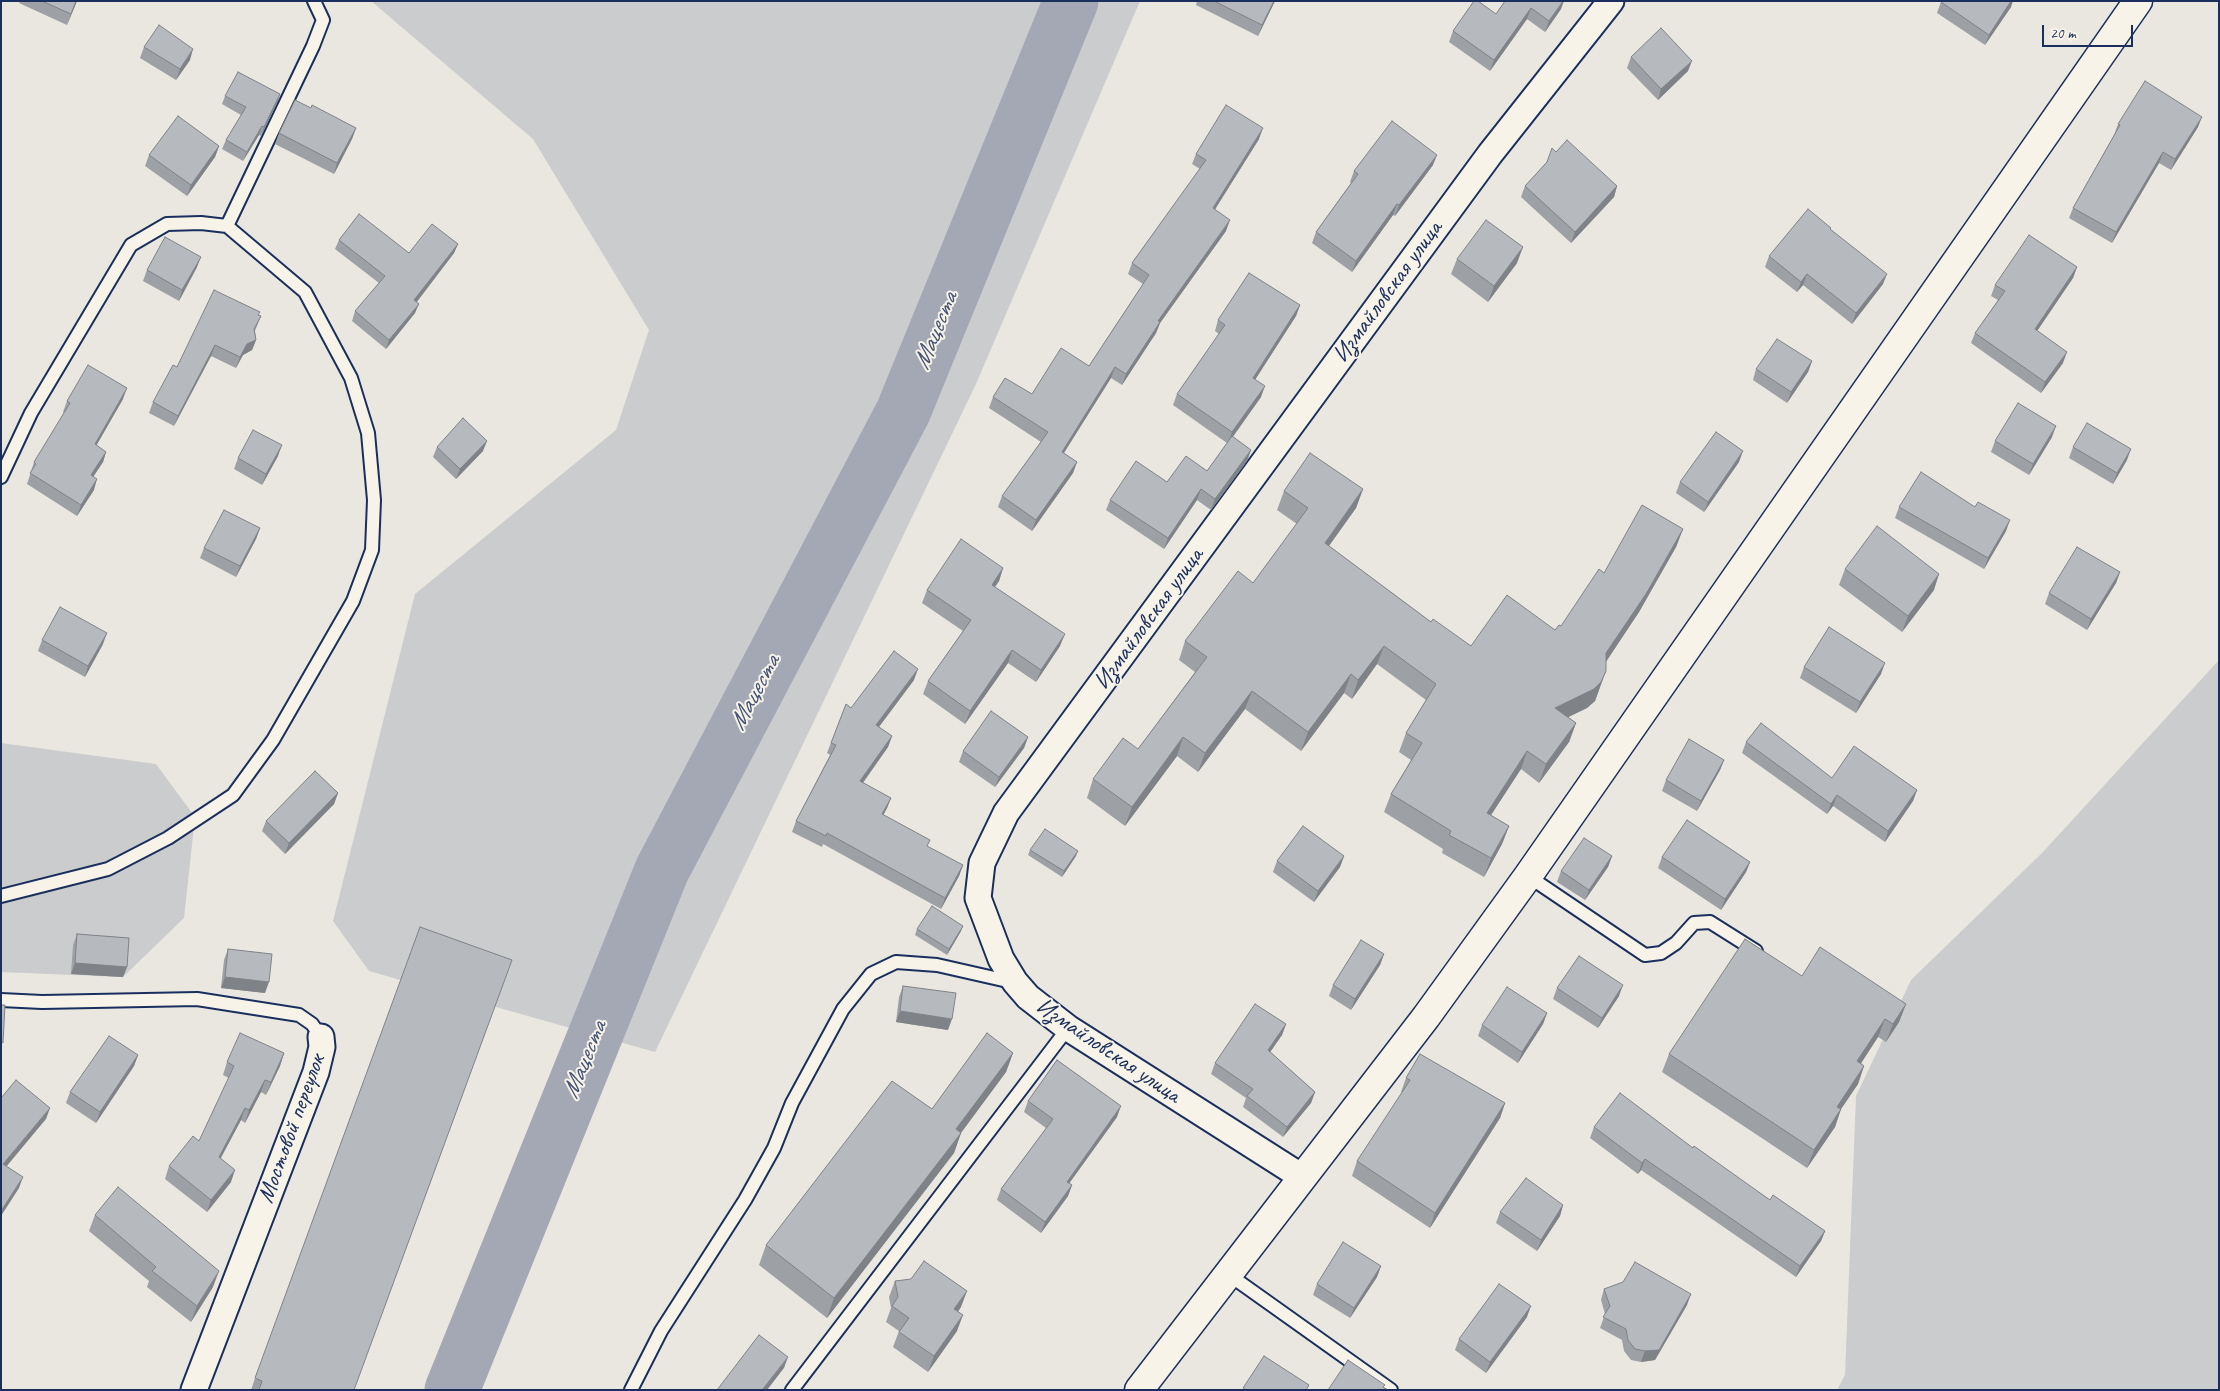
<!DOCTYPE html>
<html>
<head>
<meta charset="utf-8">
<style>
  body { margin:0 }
  #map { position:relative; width:2220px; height:1391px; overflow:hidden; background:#eae7e0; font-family:Caveat,sans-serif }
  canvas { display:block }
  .frame { position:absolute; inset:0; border:2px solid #1b2f5e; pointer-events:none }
  .scale { position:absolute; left:2042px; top:25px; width:91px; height:22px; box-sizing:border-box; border:2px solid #1b2f5e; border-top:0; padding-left:6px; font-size:15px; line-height:18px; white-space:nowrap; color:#1b2f5e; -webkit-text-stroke:4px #f7f3e8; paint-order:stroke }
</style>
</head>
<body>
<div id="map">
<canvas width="2220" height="1391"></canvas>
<div class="frame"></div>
<div class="scale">20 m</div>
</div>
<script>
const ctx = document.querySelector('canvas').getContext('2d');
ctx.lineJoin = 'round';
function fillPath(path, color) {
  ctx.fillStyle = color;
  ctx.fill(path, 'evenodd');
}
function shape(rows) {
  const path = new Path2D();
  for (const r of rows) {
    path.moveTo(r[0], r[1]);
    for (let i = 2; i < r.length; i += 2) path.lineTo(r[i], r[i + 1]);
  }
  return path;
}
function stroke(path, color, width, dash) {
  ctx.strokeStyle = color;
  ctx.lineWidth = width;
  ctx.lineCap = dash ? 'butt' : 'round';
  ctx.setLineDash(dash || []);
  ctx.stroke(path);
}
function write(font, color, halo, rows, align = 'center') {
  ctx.font = font + ' Caveat,sans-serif';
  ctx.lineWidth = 4;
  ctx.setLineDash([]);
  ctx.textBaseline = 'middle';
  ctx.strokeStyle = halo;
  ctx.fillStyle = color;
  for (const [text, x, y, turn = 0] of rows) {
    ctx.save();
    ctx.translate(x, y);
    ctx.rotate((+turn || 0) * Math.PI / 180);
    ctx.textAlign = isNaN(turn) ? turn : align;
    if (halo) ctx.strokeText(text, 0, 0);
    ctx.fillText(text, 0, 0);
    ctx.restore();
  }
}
fillPath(shape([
  [371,1,1140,1,976,384,655,1052,369,971,333,921,415,594,616,430,649,330,533,139],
  [2219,660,2219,1390,1837,1390,1845,1375,1856,1096,1911,980,2043,852],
  [1,743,156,764,195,817,184,918,123,977,1,972]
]), '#cbcccd');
stroke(shape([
  [452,1390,662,870,903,412,1071,1]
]), '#a3a8b4', 55);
const lane = shape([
  [227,226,313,46,323,20,314,1],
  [1,477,31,413,131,245,167,224,201,223,227,226,305,292,351,378,368,433,374,500,372,550,353,601,273,740,233,795,168,838,108,869,1,896],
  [1528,876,1645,955,1661,953,1676,943,1694,923,1710,922,1756,951],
  [1,1000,42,1002,197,999,299,1015,312,1024,321,1037],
  [1228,1274,1391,1390],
  [631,1390,661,1331,745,1200,774,1148,792,1103,843,1009,871,974,896,962,937,965,1012,982],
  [792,1390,1068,1028]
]);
const street = shape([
  [1302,1177,1068,1028,1028,997,1015,982,1001,959,978,898,982,863,1006,813,1490,154,1611,1],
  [194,1390,316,1072,322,1047,321,1037]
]);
const secondary = shape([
  [1139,1390,1426,1017,1528,876,2138,1]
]);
stroke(lane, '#1b2f5e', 16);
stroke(street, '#1b2f5e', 29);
stroke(secondary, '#1b2f5e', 31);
stroke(lane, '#f7f3e8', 12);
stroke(street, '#f7f3e8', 25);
stroke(secondary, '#f7f3e8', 28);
fillPath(shape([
  [20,1,77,1,67,25,19,3],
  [1197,1,1275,1,1258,36,1196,5],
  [1505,1,1561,9,1545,32,1527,19,1490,71,1449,42,1453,31,1496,14],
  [1941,2,2011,7,1985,45,1937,13],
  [144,47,190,60,176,80,140,58],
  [1631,57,1688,71,1658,100,1627,68],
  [225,96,277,103,261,136,259,135,243,161,222,149,226,140,241,115,222,104],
  [311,108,356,128,352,139,334,174,275,144,279,133],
  [2118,124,2198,127,2171,170,2159,163,2112,243,2069,218,2073,208,2114,135],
  [1259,139,1215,209,1226,231,1160,323,1156,333,1122,385,1111,378,1064,453,1077,462,1073,473,1032,531,998,507,1002,496,1041,442,989,408,993,397,1032,394,1089,366,1143,284,1128,274,1132,263,1200,169,1192,164,1196,154],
  [219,146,215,157,187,196,145,166,149,155],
  [1556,152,1617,186,1614,197,1571,243,1521,197,1525,186],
  [1433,165,1395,216,1393,215,1352,272,1312,243,1316,232,1351,183,1350,182,1354,171],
  [1831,228,1831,230,1883,284,1852,324,1803,285,1797,292,1765,267,1769,256],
  [339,240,409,253,458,244,454,253,417,302,415,313,386,349,352,321,355,311,379,283,335,249],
  [1457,259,1517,263,1488,302,1451,274],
  [197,267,179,301,143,281,147,270],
  [2077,267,2073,278,2037,331,2063,363,2041,393,1971,343,1975,333,1998,300,1991,296,1995,285],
  [1300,305,1296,316,1255,380,1261,397,1233,437,1251,450,1247,461,1211,510,1197,500,1164,549,1106,510,1110,500,1167,482,1207,471,1227,443,1173,405,1177,394,1219,334,1215,331,1218,320],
  [259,315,261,316,255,331,256,340,252,350,243,355,236,368,211,356,174,426,149,413,153,402,177,367],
  [1812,361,1808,372,1787,403,1753,380,1756,369],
  [123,399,96,445,106,452,103,462,93,477,94,490,77,516,27,484,34,462,64,413,63,412,67,401],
  [2052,437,2029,475,1991,452,1995,441],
  [437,447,483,451,456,479,433,457],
  [2073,447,2127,460,2113,484,2069,458],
  [278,456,262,485,234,469,238,458],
  [1739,462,1704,512,1676,493,1680,482],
  [1363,489,1356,508,1329,546,1431,622,1471,646,1555,630,1561,626,1604,573,1683,529,1676,547,1639,612,1606,662,1599,690,1595,701,1587,708,1568,717,1576,723,1569,742,1539,783,1521,769,1491,815,1509,826,1502,844,1484,877,1442,853,1443,849,1384,812,1391,794,1411,760,1399,752,1406,733,1426,700,1377,664,1352,699,1344,693,1301,751,1245,709,1198,772,1177,756,1125,826,1087,798,1093,779,1138,749,1195,672,1179,660,1185,641,1253,583,1297,524,1277,510,1284,491],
  [1899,507,2006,531,1984,569,1895,518],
  [260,528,256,539,236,577,200,558,204,548],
  [1003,568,999,581,995,587,1060,646,1036,682,1008,663,965,724,923,694,928,681,963,631,922,603,927,590],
  [1845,569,1934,590,1902,632,1839,585],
  [2120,572,2116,583,2087,630,2045,604,2049,593],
  [42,640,103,644,85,677,38,651],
  [1804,667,1881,674,1856,713,1800,678],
  [914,680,879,727,892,736,888,747,863,783,891,798,887,808,883,815,928,847,963,865,959,876,941,909,823,844,822,847,792,832,796,821,830,755,827,753,846,704,851,708],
  [1028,737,1024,748,995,787,959,762,963,751],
  [1746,742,1832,778,1917,790,1913,801,1885,842,1833,806,1827,814,1742,753],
  [1724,760,1720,770,1697,811,1662,791,1666,780],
  [338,793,334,804,285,854,262,831,266,821],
  [1030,850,1076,856,1062,877,1028,855],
  [1344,856,1340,867,1314,902,1273,872,1277,861],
  [1612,856,1608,867,1585,900,1557,882,1561,871],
  [1662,857,1750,862,1746,872,1721,910,1658,868],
  [917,929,961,931,947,955,915,935],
  [77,934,127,967,123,977,71,974,73,945],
  [228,949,265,993,221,988,224,960],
  [1384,954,1380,965,1351,1010,1329,996,1333,985],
  [1802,976,1906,1004,1899,1022,1886,1042,1878,1037,1861,1063,1864,1066,1858,1084,1841,1109,1835,1127,1807,1168,1662,1072,1669,1054],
  [903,986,948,1030,896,1022,899,997],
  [1557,988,1619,996,1598,1028,1553,999],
  [1547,1013,1543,1024,1518,1063,1478,1036,1482,1025],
  [1286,1024,1282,1035,1270,1052,1315,1092,1311,1103,1283,1137,1243,1107,1246,1098,1211,1074,1215,1063],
  [284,1053,280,1066,266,1095,261,1092,245,1123,241,1120,221,1158,231,1182,207,1212,165,1179,169,1166,199,1141,229,1078,223,1075,227,1062],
  [1013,1053,1006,1072,961,1133,954,1153,827,1318,759,1265,766,1245,932,1109],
  [138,1055,134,1066,96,1123,66,1103,70,1092],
  [1406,1078,1505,1103,1500,1118,1430,1228,1352,1176,1357,1161,1402,1093,1401,1092],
  [1028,1101,1117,1117,1069,1183,1072,1185,1068,1196,1041,1233,997,1200,1001,1189,1046,1128,1024,1112],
  [1594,1127,1693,1148,1770,1200,1825,1231,1821,1241,1796,1277,1641,1170,1638,1174,1590,1138],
  [1563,1205,1560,1216,1537,1251,1496,1223,1500,1212],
  [95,1215,213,1287,191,1322,147,1287,149,1281,89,1231],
  [1381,1266,1377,1277,1350,1318,1313,1295,1317,1284],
  [895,1281,961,1307,958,1312,957,1331,928,1372,893,1347,899,1331,886,1322,891,1308,889,1297],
  [1604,1289,1687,1305,1655,1360,1641,1362,1631,1360,1624,1351,1622,1340,1600,1328,1605,1314,1601,1300],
  [1527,1317,1486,1373,1455,1350,1459,1339],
  [255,1378,354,1390,251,1390]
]), '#9da0a4');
fillPath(shape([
  [76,1,77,1,67,25,71,14],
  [1274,1,1275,1,1258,36,1262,25],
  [1563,1,1564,1,1561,9,1545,32,1549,21],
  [2011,1,2013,1,2011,7,1985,45,1989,35],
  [1531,8,1527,19,1490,71,1494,60],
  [193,49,190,60,176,80,180,69],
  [1692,61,1688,71,1658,100,1661,89],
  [280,94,277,103,261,136,264,127],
  [2202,117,2198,127,2171,170,2175,159],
  [262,126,259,135,243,161,247,152],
  [356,128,352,139,334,174,337,163],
  [1263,128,1259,139,1209,219,1213,208],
  [219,146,215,157,187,196,191,185],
  [2163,152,2159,163,2112,243,2116,232],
  [1437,155,1433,165,1395,216,1399,205],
  [1617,186,1614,197,1571,243,1575,232],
  [1397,204,1393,215,1352,272,1356,261],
  [1230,220,1226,231,1160,323,1156,333,1122,385,1126,374,1158,321],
  [458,244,454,253,411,309,414,300],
  [1523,247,1517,263,1488,302,1494,286],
  [201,257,197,267,179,301,182,290],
  [2077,267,2073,278,2031,340,2035,329],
  [1807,274,1803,285,1797,292,1801,282],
  [1887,274,1883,284,1852,324,1856,313],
  [419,304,415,313,386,349,389,340],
  [1300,305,1296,316,1249,389,1253,378],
  [256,340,252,350,243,355,236,368,240,357,247,344],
  [215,345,211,356,174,426,178,416],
  [2067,352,2063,363,2041,393,2045,382],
  [1812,361,1808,372,1787,403,1791,392],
  [1115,367,1111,378,1058,462,1062,452],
  [1265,386,1261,397,1228,443,1232,432],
  [127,388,123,399,91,455,95,444],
  [2056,426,2052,437,2029,475,2033,464],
  [487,441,483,451,456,479,460,469],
  [282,445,278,456,262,485,266,474],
  [2131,449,2127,460,2113,484,2117,473],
  [1251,450,1247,461,1211,510,1215,499],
  [1743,451,1739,462,1704,512,1708,502],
  [106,452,103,462,87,486,91,475],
  [1077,462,1073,473,1032,531,1036,520],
  [97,479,94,490,77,516,81,505],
  [1201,489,1197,500,1164,549,1168,538],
  [1363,489,1356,508,1318,561,1325,543],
  [2010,520,2006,531,1984,569,1988,558],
  [260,528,256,539,236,577,240,566],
  [1683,529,1676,547,1639,612,1599,672,1606,653],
  [1003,568,999,581,987,598,992,585],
  [2120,572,2116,583,2087,630,2091,619],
  [1939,574,1934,590,1902,632,1908,616],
  [107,633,103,644,85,677,88,666],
  [1065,634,1060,646,1036,682,1041,670],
  [1384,646,1377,664,1352,699,1358,680],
  [1012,650,1008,663,965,724,970,711],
  [1885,663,1881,674,1856,713,1860,702],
  [918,669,914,680,872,736,876,725],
  [1606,671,1595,701,1587,708,1548,727,1555,708],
  [1351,674,1344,693,1301,751,1308,732],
  [1252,691,1245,709,1198,772,1205,753],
  [1576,723,1569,742,1539,783,1546,764],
  [892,736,888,747,856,792,860,781],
  [1028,737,1024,748,995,787,999,777],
  [1183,737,1177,756,1125,826,1132,807],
  [1527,751,1521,769,1480,832,1487,813],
  [1724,760,1720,770,1697,811,1701,801],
  [1917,790,1913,801,1885,842,1888,831],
  [338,793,334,804,285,854,289,843],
  [1837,795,1833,806,1827,814,1831,804],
  [891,798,887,808,878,825,882,814],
  [1509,826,1502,844,1484,877,1491,858],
  [1078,851,1076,856,1062,877,1064,871],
  [1344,856,1340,867,1314,902,1318,891],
  [1612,856,1608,867,1585,900,1589,890],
  [1750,862,1746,872,1721,910,1725,899],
  [963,865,959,876,941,909,945,898],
  [963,926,961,931,947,955,949,949],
  [1384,954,1380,965,1351,1010,1355,999],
  [75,963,127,967,123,977,71,974],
  [225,977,269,982,265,993,221,988],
  [1623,985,1619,996,1598,1028,1602,1018],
  [1906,1004,1899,1022,1886,1042,1893,1024],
  [900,1011,952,1019,948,1030,896,1022],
  [1547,1013,1543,1024,1518,1063,1522,1052],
  [1885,1019,1878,1037,1851,1079,1857,1061],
  [1286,1024,1282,1035,1264,1061,1268,1050],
  [284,1053,280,1066,266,1095,271,1082],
  [1013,1053,1006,1072,949,1149,956,1129],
  [138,1055,134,1066,96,1123,100,1112],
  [1864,1066,1858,1084,1841,1109,1835,1127,1807,1168,1814,1150,1837,1107],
  [265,1080,261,1092,245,1123,249,1110],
  [1315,1092,1311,1103,1283,1137,1287,1127],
  [1505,1103,1500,1118,1430,1228,1435,1213],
  [1121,1106,1117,1117,1063,1192,1067,1182],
  [50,1108,46,1119,1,1173,3,1164],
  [245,1108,241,1120,214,1170,219,1157],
  [961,1133,954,1153,827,1318,834,1298],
  [1645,1159,1641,1170,1638,1174,1642,1163],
  [235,1170,231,1182,207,1212,211,1200],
  [23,1177,19,1188,1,1216,1,1211],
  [1072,1185,1068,1196,1041,1233,1045,1222],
  [1563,1205,1560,1216,1537,1251,1541,1240],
  [1825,1231,1821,1241,1796,1277,1800,1266],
  [1381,1266,1377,1277,1350,1318,1354,1308],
  [219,1271,213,1287,191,1322,197,1306],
  [967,1291,961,1307,948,1325,954,1309],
  [1691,1294,1687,1305,1655,1360,1641,1362,1645,1351],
  [1531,1306,1527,1317,1486,1373,1490,1362],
  [963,1315,957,1331,928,1372,934,1356],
  [788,1357,784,1368,767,1390,762,1390]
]), '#7f8286');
const building = shape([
  [42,1,76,1,71,14,42,1],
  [1214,1,1274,1,1262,25,1214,1],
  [1474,1,1478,1,1496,14,1505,1,1563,1,1549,21,1531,8,1494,60,1453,31,1474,1],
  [1942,1,2011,1,1989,35,1941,2,1942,1],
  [159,25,193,49,180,69,144,47,159,25],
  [1661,28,1692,61,1661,89,1631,57,1661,28],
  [238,72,280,94,264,127,262,126,247,152,226,140,246,107,225,96,238,72],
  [2145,81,2202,117,2175,159,2163,152,2116,232,2073,208,2120,125,2118,124,2145,81],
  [295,100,311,108,312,105,356,128,337,163,279,133,295,100],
  [1226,105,1263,128,1213,208,1230,220,1158,321,1160,322,1126,374,1115,367,1062,452,1077,462,1036,520,1002,496,1048,432,993,397,1005,378,1032,394,1061,348,1089,366,1149,275,1132,263,1206,160,1196,154,1226,105],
  [178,116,219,146,191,185,149,155,178,116],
  [1392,121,1437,155,1399,205,1397,204,1356,261,1316,232,1358,174,1354,171,1392,121],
  [1567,140,1617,186,1575,232,1525,186,1547,162,1552,148,1556,152,1567,140],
  [1808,209,1831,228,1830,229,1887,274,1856,313,1807,274,1801,282,1769,256,1808,209],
  [359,214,409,253,432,224,458,244,414,300,419,304,389,340,355,311,385,276,339,240,359,214],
  [1486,220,1523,247,1494,286,1457,259,1486,220],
  [2029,235,2077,267,2035,329,2067,352,2045,382,1975,333,2005,291,1995,285,2029,235],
  [165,237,201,257,182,290,147,270,165,237],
  [1249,273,1300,305,1253,378,1265,386,1232,432,1177,394,1225,325,1218,320,1249,273],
  [214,290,260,312,258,315,261,316,254,329,256,340,247,344,240,357,215,345,178,416,153,402,173,365,177,367,214,290],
  [1777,339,1812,361,1791,392,1756,369,1777,339],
  [88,365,127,388,95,444,106,452,91,475,97,479,81,505,30,473,36,464,34,462,70,403,67,401,88,365],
  [2018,403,2056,426,2033,464,1995,441,2018,403],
  [463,418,487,441,460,469,437,447,463,418],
  [2087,423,2131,449,2117,473,2073,447,2087,423],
  [253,430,282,445,266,474,238,458,253,430],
  [1716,432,1743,451,1708,502,1680,482,1716,432],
  [1232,436,1251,450,1215,499,1201,489,1168,538,1110,500,1136,461,1167,482,1186,456,1207,471,1232,436],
  [1310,453,1363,489,1325,543,1431,622,1433,619,1471,646,1507,595,1555,630,1559,625,1561,626,1599,569,1604,573,1642,505,1683,529,1646,594,1606,653,1606,671,1601,682,1594,689,1555,708,1576,723,1546,764,1527,751,1487,813,1509,826,1491,858,1449,835,1451,831,1391,794,1422,743,1406,733,1436,684,1384,646,1358,680,1351,674,1308,732,1252,691,1205,753,1183,737,1132,807,1093,779,1123,738,1138,749,1207,657,1185,641,1238,571,1253,583,1308,508,1284,491,1310,453],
  [1921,472,1975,507,1978,502,2010,520,1988,558,1899,507,1921,472],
  [224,510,260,528,240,566,204,548,224,510],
  [1877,526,1939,574,1908,616,1845,569,1877,526],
  [961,539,1003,568,992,585,1065,634,1041,670,1012,650,970,711,928,681,971,620,927,590,961,539],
  [2077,547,2120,572,2091,619,2049,593,2077,547],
  [60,607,107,633,88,666,42,640,60,607],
  [1829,627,1885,663,1860,702,1804,667,1829,627],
  [894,651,918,669,876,725,892,736,860,781,891,798,882,814,930,840,927,846,963,865,945,898,827,833,826,836,796,821,836,745,831,743,846,704,851,708,894,651],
  [991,711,1028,737,999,777,963,751,991,711],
  [1761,723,1832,778,1854,746,1917,790,1888,831,1837,795,1831,804,1746,742,1761,723],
  [1689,739,1724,760,1701,801,1666,780,1689,739],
  [315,771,338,793,289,843,266,821,315,771],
  [1687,820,1750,862,1725,899,1662,857,1687,820],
  [1303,826,1344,856,1318,891,1277,861,1303,826],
  [1045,829,1078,851,1064,871,1030,850,1045,829],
  [1584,838,1612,856,1589,890,1561,871,1584,838],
  [932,906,963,926,949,949,917,929,932,906],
  [420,927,512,960,354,1390,259,1390,262,1381,255,1378,420,927],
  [77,934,129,938,127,967,75,963,77,934],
  [1745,939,1802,976,1820,947,1906,1004,1893,1024,1885,1019,1857,1061,1864,1066,1837,1107,1841,1109,1814,1150,1669,1054,1745,939],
  [1361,940,1384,954,1355,999,1333,985,1361,940],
  [228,949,272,954,269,982,225,977,228,949],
  [1579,956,1623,985,1602,1018,1557,988,1579,956],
  [903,986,956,993,952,1019,900,1011,903,986],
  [1507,987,1547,1013,1522,1052,1482,1025,1507,987],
  [1255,1004,1286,1024,1268,1050,1315,1092,1287,1127,1247,1096,1253,1089,1215,1063,1255,1004],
  [1,1005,5,1005,3,1043,1,1042,1,1005],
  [240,1033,284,1053,271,1082,265,1080,249,1110,245,1108,219,1157,235,1170,211,1200,169,1166,193,1136,199,1141,234,1066,227,1062,240,1033],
  [987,1033,1013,1053,956,1129,961,1133,834,1298,766,1245,892,1081,932,1109,987,1033],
  [109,1036,138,1055,100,1112,70,1092,109,1036],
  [1420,1054,1505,1103,1435,1213,1357,1161,1410,1080,1406,1078,1420,1054],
  [1057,1060,1121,1106,1067,1182,1072,1185,1045,1222,1001,1189,1053,1119,1028,1101,1057,1060],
  [16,1080,50,1108,3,1164,23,1177,1,1211,1,1098,16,1080],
  [1620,1093,1693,1148,1694,1146,1770,1200,1773,1195,1825,1231,1800,1266,1645,1159,1642,1163,1594,1127,1620,1093],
  [1526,1178,1563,1205,1541,1240,1500,1212,1526,1178],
  [118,1187,219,1271,197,1306,152,1271,156,1267,95,1215,118,1187],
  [1343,1242,1381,1266,1354,1308,1317,1284,1343,1242],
  [924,1261,967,1291,954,1309,963,1315,934,1356,899,1332,909,1318,892,1306,898,1297,895,1281,911,1279,924,1261],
  [1635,1262,1691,1294,1659,1350,1645,1351,1635,1349,1628,1340,1626,1329,1603,1317,1610,1306,1604,1289,1623,1282,1635,1262],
  [1499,1284,1531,1306,1490,1362,1459,1339,1499,1284],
  [759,1335,788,1357,762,1390,717,1390,759,1335],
  [1264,1356,1309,1385,1306,1390,1246,1390,1243,1388,1264,1356],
  [1348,1360,1385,1385,1383,1387,1388,1390,1328,1390,1348,1360]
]);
fillPath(building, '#b6babf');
stroke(building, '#7f8286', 1);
write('24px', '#1b2f5e', '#f7f3e8', [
  ["Измайловская улица",1388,292,-54],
  ["Измайловская улица",1149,619,-54],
  ["Измайловская улица",1108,1051,34],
  ["Мостовой переулок",292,1129,-70]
]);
write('italic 25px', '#445378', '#f7f3e8', [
  ["Мацеста",936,331,-68],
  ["Мацеста",755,693,-62],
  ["Мацеста",585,1060,-68]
]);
</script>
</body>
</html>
